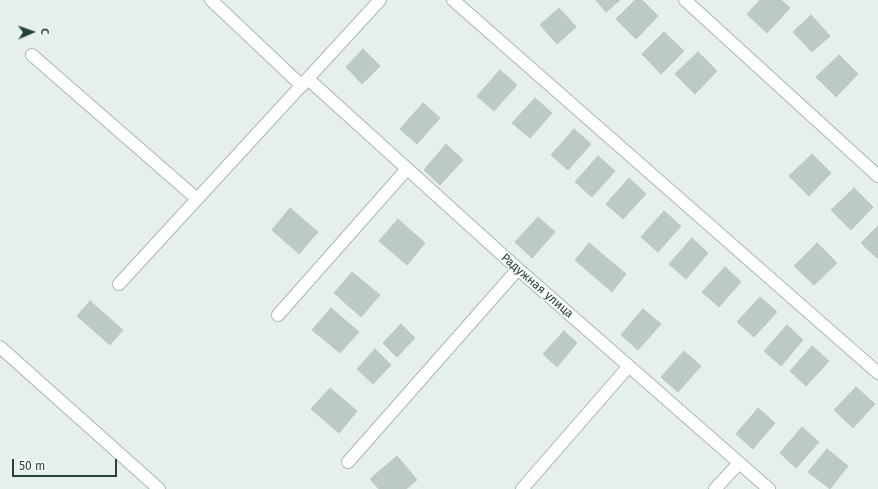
<!DOCTYPE html>
<html>
<head>
<meta charset="utf-8">
<style>
  body { margin:0 }
  #map { position:relative; width:878px; height:489px; overflow:hidden; background:#e6efeb; font-family:"Fira Sans",sans-serif }
  canvas { display:block }
  .north { position:absolute; left:12px; top:12px; width:40px; height:40px; -webkit-text-stroke:3px #f7fbf9; paint-order:stroke; rotate:88deg; font-size:11px; font-weight:700; line-height:16px; text-align:center; color:#24423a }
  .north::after { content:''; display:block; margin:auto; width:14px; height:18px; background:#24423a; clip-path:polygon(50% 0,100% 100%,50% 72%,0 100%) }
  .scale { position:absolute; left:12px; top:459px; width:105px; height:18px; box-sizing:border-box; border:2px solid #24423a; border-top:0; padding-left:5px; font-size:12px; line-height:14px; white-space:nowrap; color:#24423a; -webkit-text-stroke:3px #f7fbf9; paint-order:stroke }
</style>
</head>
<body>
<div id="map">
<canvas width="878" height="489"></canvas>
<div class="north">С</div>
<div class="scale">50 m</div>
</div>
<script>
const ctx = document.querySelector('canvas').getContext('2d');
ctx.lineJoin = 'round';
function fillPath(path, color) {
  ctx.fillStyle = color;
  ctx.fill(path, 'evenodd');
}
function shape(rows) {
  const path = new Path2D();
  for (const r of rows) {
    path.moveTo(r[0], r[1]);
    for (let i = 2; i < r.length; i += 2) path.lineTo(r[i], r[i + 1]);
  }
  return path;
}
function stroke(path, color, width, dash) {
  ctx.strokeStyle = color;
  ctx.lineWidth = width;
  ctx.lineCap = dash ? 'butt' : 'round';
  ctx.setLineDash(dash || []);
  ctx.stroke(path);
}
function write(font, color, halo, rows, align = 'center') {
  ctx.font = font + ' "Fira Sans",sans-serif';
  ctx.lineWidth = 3;
  ctx.setLineDash([]);
  ctx.textBaseline = 'middle';
  ctx.strokeStyle = halo;
  ctx.fillStyle = color;
  for (const [text, x, y, turn = 0] of rows) {
    ctx.save();
    ctx.translate(x, y);
    ctx.rotate((+turn || 0) * Math.PI / 180);
    ctx.textAlign = isNaN(turn) ? turn : align;
    if (halo) ctx.strokeText(text, 0, 0);
    ctx.fillText(text, 0, 0);
    ctx.restore();
  }
}
const building = shape([
  [596,0,620,0,606,12,596,0],
  [635,0,642,0,658,16,636,39,616,19,635,0],
  [760,0,781,0,790,8,767,33,747,14,760,0],
  [559,8,576,27,557,44,540,25,559,8],
  [811,15,830,36,812,52,793,32,811,15],
  [664,32,684,51,661,74,642,54,664,32],
  [363,49,380,66,362,84,346,67,363,49],
  [698,52,717,71,695,94,675,74,698,52],
  [839,55,858,74,836,97,816,77,839,55],
  [500,70,517,85,494,111,477,96,500,70],
  [535,98,552,113,530,138,512,123,535,98],
  [423,103,440,118,417,144,400,129,423,103],
  [574,129,591,144,568,170,551,155,574,129],
  [446,144,463,160,440,185,424,170,446,144],
  [812,154,831,173,809,196,789,176,812,154],
  [598,156,615,171,592,197,575,182,598,156],
  [629,178,646,194,623,219,606,204,629,178],
  [854,188,873,207,851,230,831,210,854,188],
  [290,208,318,232,299,254,272,230,290,208],
  [664,211,681,226,658,252,641,237,664,211],
  [538,217,555,232,532,258,515,242,538,217],
  [398,219,425,243,407,265,379,241,398,219],
  [878,226,878,259,861,243,878,226],
  [692,238,708,253,686,279,669,264,692,238],
  [589,243,626,274,612,292,575,260,589,243],
  [817,243,837,263,814,285,794,266,817,243],
  [725,267,741,282,719,307,702,292,725,267],
  [352,272,380,295,361,317,334,293,352,272],
  [760,297,777,312,754,337,737,322,760,297],
  [90,301,123,330,110,345,77,316,90,301],
  [331,308,359,332,340,353,312,330,331,308],
  [643,309,661,324,638,350,621,335,643,309],
  [401,324,415,338,397,357,383,343,401,324],
  [787,325,803,340,781,366,764,351,787,325],
  [564,331,577,343,557,367,543,354,564,331],
  [812,346,829,361,806,386,790,371,812,346],
  [375,349,391,365,373,384,357,369,375,349],
  [684,351,701,366,678,392,661,377,684,351],
  [856,387,875,404,853,428,834,410,856,387],
  [330,388,357,411,339,433,311,409,330,388],
  [758,408,775,423,753,449,736,434,758,408],
  [802,427,819,442,796,468,780,453,802,427],
  [827,449,848,466,830,489,808,472,827,449],
  [397,456,417,480,406,489,379,489,370,479,397,456]
]);
fillPath(building, '#bbcac4');
stroke(building, '#b8c9c2', 1);
const minor = shape([
  [211,0,302,86],
  [453,0,878,373],
  [685,0,878,176],
  [32,55,197,199],
  [308,79,518,269,769,489],
  [119,284,380,0],
  [278,315,407,169],
  [0,347,159,489],
  [348,462,518,269],
  [522,489,629,366],
  [715,489,739,463]
]);
stroke(minor, '#a8b8b2', 14);
stroke(minor, '#fff', 12);
write('12px', '#24423a', '#f7fbf9', [
  ["Радужная улица",537,286,41]
]);
</script>
</body>
</html>
